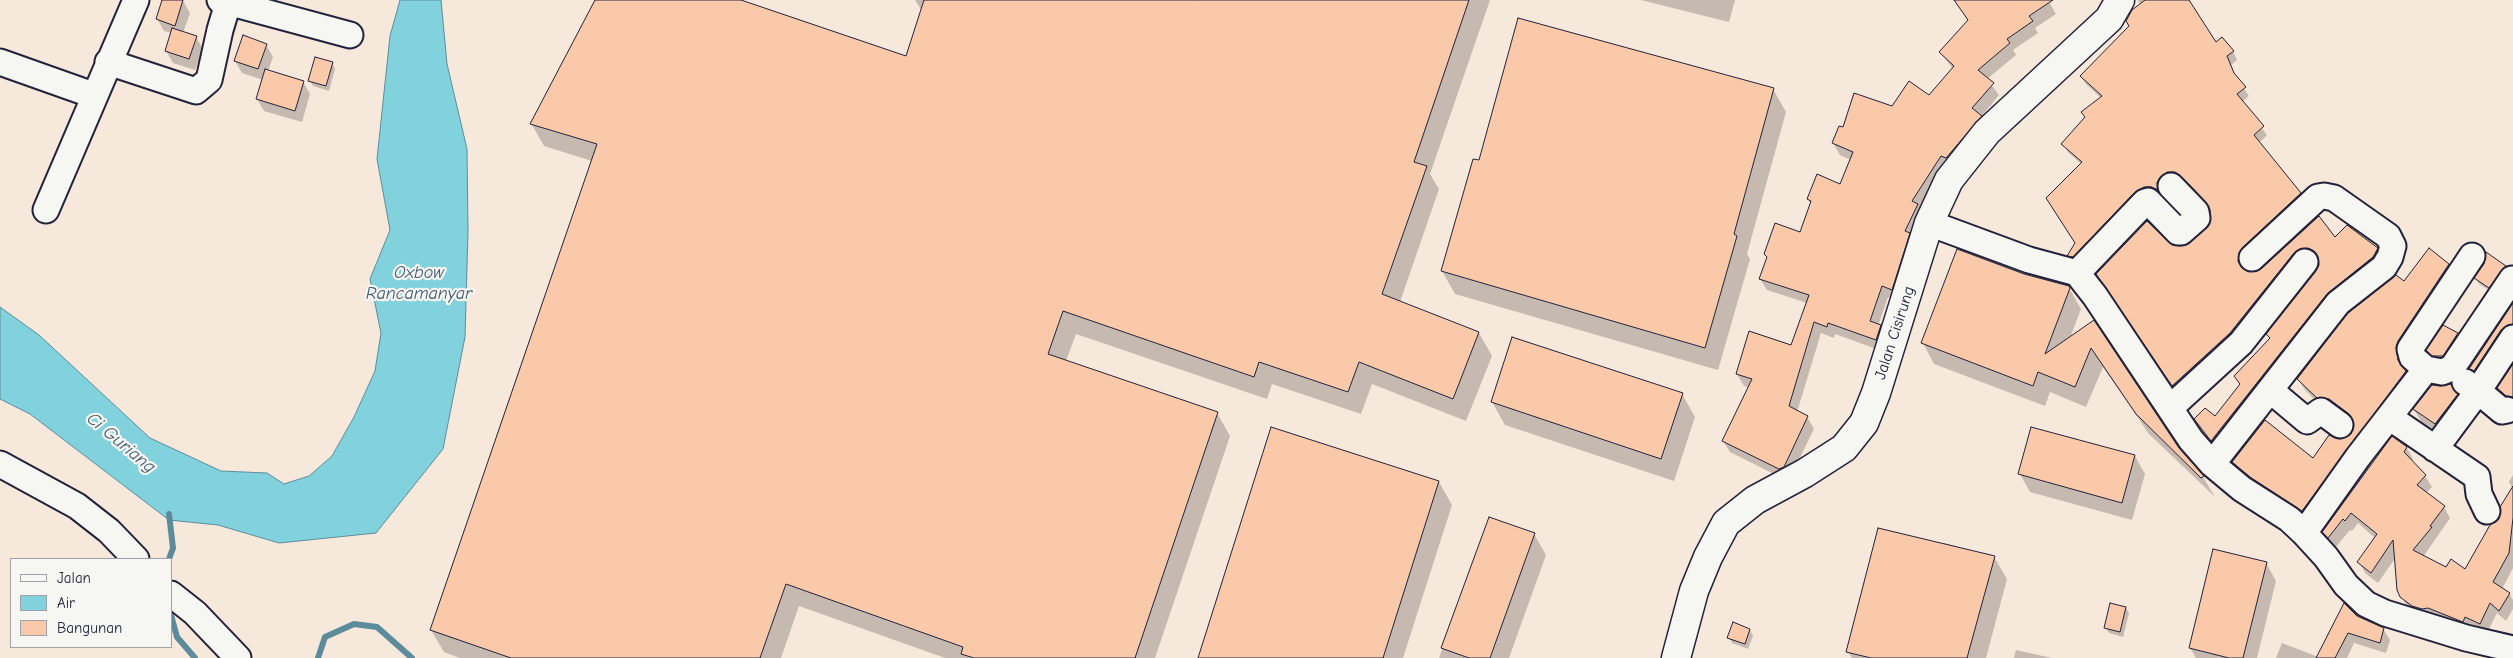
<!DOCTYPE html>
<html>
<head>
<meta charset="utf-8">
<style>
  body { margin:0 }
  #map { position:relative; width:2513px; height:658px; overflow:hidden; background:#f7e8dc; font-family:"Comic Neue",sans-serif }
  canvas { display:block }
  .legend { position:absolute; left:10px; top:558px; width:162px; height:90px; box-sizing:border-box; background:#f6f6f2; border:1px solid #a1a1a9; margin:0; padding:6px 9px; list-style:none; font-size:15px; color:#22223b }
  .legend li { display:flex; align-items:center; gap:10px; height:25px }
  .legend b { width:25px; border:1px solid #a1a1a9 }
</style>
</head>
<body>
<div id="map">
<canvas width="2513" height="658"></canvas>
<ul class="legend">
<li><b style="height:6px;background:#f6f6f2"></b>Jalan</li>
<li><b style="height:14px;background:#82d2dd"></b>Air</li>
<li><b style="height:14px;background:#fac9aa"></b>Bangunan</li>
</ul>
</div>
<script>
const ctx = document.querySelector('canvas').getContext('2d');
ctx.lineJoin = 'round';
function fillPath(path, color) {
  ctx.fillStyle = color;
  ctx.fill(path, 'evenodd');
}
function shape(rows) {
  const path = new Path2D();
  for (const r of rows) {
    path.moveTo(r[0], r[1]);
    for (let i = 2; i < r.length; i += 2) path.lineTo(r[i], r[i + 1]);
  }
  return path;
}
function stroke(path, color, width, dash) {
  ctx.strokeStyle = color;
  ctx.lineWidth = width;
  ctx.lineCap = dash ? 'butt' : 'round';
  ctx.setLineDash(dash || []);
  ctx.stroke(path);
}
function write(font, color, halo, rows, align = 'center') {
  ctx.font = font + ' "Comic Neue",sans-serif';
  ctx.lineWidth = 4.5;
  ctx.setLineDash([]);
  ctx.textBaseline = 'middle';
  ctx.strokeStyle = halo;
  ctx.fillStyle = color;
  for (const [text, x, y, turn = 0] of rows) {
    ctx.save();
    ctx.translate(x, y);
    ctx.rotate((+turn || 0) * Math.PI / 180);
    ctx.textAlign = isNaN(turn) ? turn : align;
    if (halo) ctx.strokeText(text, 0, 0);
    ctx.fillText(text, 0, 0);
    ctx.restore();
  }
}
const water = shape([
  [400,0,441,0,447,64,467,149,468,232,465,337,443,449,376,533,279,543,218,525,169,520,30,414,0,399,0,307,39,335,150,438,221,471,267,473,284,484,309,476,332,456,354,417,375,371,381,333,370,279,390,230,377,159,390,36,400,0]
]);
fillPath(water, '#82d2dd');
stroke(water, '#5c8c9c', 1);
fillPath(shape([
  [163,0,183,1,190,13,183,33,196,37,203,49,195,70,173,63,166,51,172,33,164,31,157,19],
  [596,0,740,0,906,58,922,11,915,0,1490,0,1430,174,1439,189,1400,302,1479,333,1492,356,1466,421,1372,384,1361,414,1272,384,1267,399,1076,334,1066,361,1217,413,1230,436,1155,658,945,658,799,606,781,658,460,658,444,652,431,630,592,161,544,146,531,123],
  [1641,0,1735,0,1729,22],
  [1961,0,2048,0,2056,14,2035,28,2038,33,2013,50,2016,55,1987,79,1999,95,1981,117,1987,128,1948,167,1920,210,1924,217,1898,301,1888,297,1878,326,1887,338,1882,351,1835,334,1834,338,1821,333,1797,412,1807,417,1814,429,1790,478,1786,480,1730,452,1723,441,1749,388,1744,386,1737,374,1792,346,1807,303,1767,290,1760,279,1768,259,1765,254,1800,234,1811,205,1808,199,1840,185,1851,160,1840,155,1833,143,1843,129,1892,108,1930,96,1953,69,1940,52,1969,21,1957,3],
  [2138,0,2187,0,2216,44,2233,51,2237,60,2231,65,2236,77,2249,96,2242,102,2267,135,2259,143,2304,202,2242,263,2244,270,2248,273,2262,270,2318,218,2335,239,2376,247,2381,255,2217,449,2201,428,2215,418,2241,386,2236,377,2271,339,2317,272,2320,259,2313,256,2235,341,2178,394,2102,282,2171,246,2181,248,2191,244,2212,224,2211,209,2187,184,2180,180,2161,190,2162,198,2074,264,2069,256,2076,244,2081,164,2068,152,2063,144,2101,98,2086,84,2081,76,2130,27,2140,5],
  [266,45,273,57,268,71,303,82,310,94,302,122,264,111,257,99,263,80,242,73,235,61],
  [332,63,335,69,329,91,313,86,310,81],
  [1773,89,1786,112,1747,254,1750,259,1718,370,1455,294,1442,271,1480,162],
  [2448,265,2455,276,2402,358,2403,369,2412,383,2308,522,2240,473,2233,462,2313,460,2339,441,2352,435,2356,426,2354,423,2336,410,2324,409,2305,390,2298,379,2404,283],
  [2499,272,2503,277,2492,292,2479,284,2476,278],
  [2024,275,2069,288,2081,309,2070,338,2094,322,2178,449,2203,477,2215,497,2149,434,2103,367,2086,407,2050,392,2045,406,1934,364,1923,343],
  [2513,305,2513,335,2476,378,2470,369],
  [2457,334,2464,346,2449,368,2435,362,2428,350],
  [2513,366,2513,404,2504,398,2499,388],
  [2451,385,2463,407,2442,435,2421,421,2414,410],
  [1682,394,1695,417,1674,481,1505,425,1492,402],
  [2392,438,2407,448,2413,459,2411,461,2425,476,2432,487,2426,493,2444,507,2450,518,2423,557,2446,568,2465,571,2500,520,2513,489,2509,482,2513,475,2513,568,2502,589,2509,593,2513,600,2513,609,2506,621,2497,613,2486,635,2408,608,2401,596,2396,557,2378,583,2365,573,2359,562,2375,538,2358,523,2352,531,2350,530,2335,548,2324,532],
  [2135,456,2145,474,2132,520,2030,492,2020,474],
  [1439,482,1452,505,1403,658,1199,658],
  [1490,518,1534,534,1546,555,1509,658,1439,658],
  [1944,543,1994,557,2007,579,1986,658,1852,658,1848,652],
  [2266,563,2276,581,2257,658,2196,658,2190,648],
  [2126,608,2129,613,2123,637,2109,633,2105,627],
  [2356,617,2383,629,2390,640,2386,653,2354,643,2347,658,2323,658],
  [1750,630,1753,636,1748,649,1732,643,1729,637],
  [2282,643,2321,658,2276,658],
  [2016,650,2052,658,2014,658]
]), '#0003');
stroke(shape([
  [169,559,173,548,169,514],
  [171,615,177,637,195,658],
  [318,658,325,637,354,624,377,627,412,658]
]), '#5c8c9c', 6);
const building = shape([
  [162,0,183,0,175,26,156,19,162,0],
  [595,0,741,0,906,56,924,0,1469,0,1414,162,1427,166,1382,294,1479,332,1453,399,1359,362,1348,392,1259,362,1254,377,1063,311,1048,354,1218,412,1135,658,974,658,961,654,963,647,786,584,760,658,511,658,430,630,597,144,530,124,595,0],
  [1954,0,2053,0,2029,16,2033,21,2007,39,2010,43,1978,70,1994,83,1972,108,1982,116,1946,158,1941,156,1912,201,1918,204,1905,231,1910,233,1892,290,1882,286,1870,321,1881,325,1876,340,1828,323,1827,327,1814,322,1789,406,1808,416,1784,467,1779,469,1722,441,1752,379,1736,374,1749,331,1791,345,1809,295,1759,279,1767,257,1764,254,1775,223,1800,232,1811,201,1807,199,1817,174,1840,184,1853,152,1832,143,1839,126,1843,127,1854,93,1892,106,1909,81,1929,95,1954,66,1939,52,1968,20,1954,0],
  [2145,0,2189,0,2216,42,2222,37,2234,51,2227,56,2234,73,2246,87,2237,94,2264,126,2254,135,2301,193,2242,248,2238,261,2242,268,2248,272,2261,269,2319,216,2335,237,2347,225,2378,248,2373,257,2327,294,2211,441,2194,419,2205,408,2215,416,2240,384,2234,376,2270,338,2266,334,2316,271,2319,265,2318,257,2314,251,2308,248,2300,249,2294,253,2230,333,2172,386,2096,274,2147,221,2172,245,2181,246,2190,243,2210,223,2210,210,2206,202,2181,176,2175,172,2167,172,2157,182,2158,190,2151,187,2144,187,2135,192,2073,257,2067,256,2075,243,2046,198,2082,162,2061,144,2085,117,2081,112,2102,96,2080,76,2129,26,2126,21,2132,10,2145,0],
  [1518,18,1774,88,1734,234,1737,236,1705,348,1441,271,1473,159,1479,160,1518,18],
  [172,28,197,36,189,59,165,51,172,28],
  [243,35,267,44,258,69,234,61,243,35],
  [315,57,333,62,326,86,308,81,315,57],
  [265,69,304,81,295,111,256,99,265,69],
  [2429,248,2449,264,2398,341,2396,347,2398,360,2406,371,2302,511,2250,477,2232,462,2265,420,2313,458,2329,435,2339,439,2351,434,2354,426,2349,414,2329,399,2317,398,2297,379,2348,313,2396,275,2404,281,2429,248],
  [1957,249,2024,274,2069,286,2070,288,2045,354,2094,320,2179,448,2204,476,2201,478,2136,414,2091,348,2075,387,2038,372,2033,386,1921,343,1957,249],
  [2486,252,2506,266,2489,288,2474,278,2484,264,2486,252],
  [2513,303,2513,324,2501,330,2474,371,2469,369,2513,303],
  [2443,325,2458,333,2443,356,2432,356,2426,350,2443,325],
  [1512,337,1683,393,1661,459,1491,402,1512,337],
  [2513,364,2513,397,2506,396,2497,388,2513,364],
  [2451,384,2458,394,2435,424,2413,409,2432,385,2440,386,2451,384],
  [1271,427,1439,481,1383,658,1198,658,1271,427],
  [2031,427,2135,455,2122,503,2018,474,2031,427],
  [2392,436,2407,447,2404,452,2426,475,2417,485,2445,506,2430,526,2432,527,2413,550,2446,567,2451,559,2465,569,2490,525,2499,519,2500,507,2513,486,2513,518,2509,553,2493,582,2510,593,2499,611,2490,603,2480,624,2465,617,2463,622,2428,608,2422,609,2412,606,2400,597,2397,590,2393,540,2371,573,2357,562,2377,534,2351,513,2345,521,2343,519,2328,538,2322,532,2392,436],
  [1489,517,1535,533,1490,658,1469,658,1441,648,1489,517],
  [1878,528,1995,556,1967,658,1871,658,1846,652,1878,528],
  [2213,549,2267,562,2243,658,2229,658,2189,648,2213,549],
  [2110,603,2126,607,2120,632,2104,628,2110,603],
  [2344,603,2357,616,2384,628,2380,643,2348,633,2335,658,2316,658,2344,603],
  [1733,622,1750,629,1745,644,1727,638,1733,622]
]);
fillPath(building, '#fac9aa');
stroke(building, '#22223b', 1);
const minor = shape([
  [220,0,350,35],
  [0,62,93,95],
  [108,62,196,91,209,80,220,30,229,0],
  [46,210,136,0],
  [1929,223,2029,260,2077,273,2095,296,2191,440,2212,464,2242,489,2289,519,2304,533,2326,557,2346,585,2366,604,2385,613,2466,638,2513,649],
  [2077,273,2145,202,2148,201,2178,232,2181,232,2197,218,2196,212,2171,186],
  [2426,369,2442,372,2452,368,2512,279],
  [2465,382,2478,391,2513,338],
  [2270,390,2307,421,2321,411,2340,425],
  [2170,408,2241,343,2305,262],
  [2389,417,2477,477,2479,494,2487,511],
  [2435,449,2478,391,2502,411,2507,410],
  [0,464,77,506,109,531,136,559],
  [2212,464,2338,303,2384,267,2390,257,2393,246,2388,236,2334,198,2324,196,2318,197,2252,258],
  [2304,533,2358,457,2426,369,2412,357,2410,349,2472,256],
  [171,594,195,613,238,658]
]);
const secondary = shape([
  [1676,658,1694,591,1708,557,1726,523,1755,500,1805,473,1844,448,1864,423,1876,393,1929,223,1949,180,1987,132,2109,19,2120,0]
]);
stroke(minor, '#22223b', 29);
stroke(secondary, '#22223b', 31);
stroke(minor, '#f6f6f2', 25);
stroke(secondary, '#f6f6f2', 28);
write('16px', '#22223b', '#f6f6f2', [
  ["Jalan Cisirung",1895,333,-72]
]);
write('italic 18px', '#3f576c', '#f6f6f2', [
  ["Oxbow",419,273],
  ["Rancamanyar",419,294],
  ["Ci Guriang",121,443,40]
]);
</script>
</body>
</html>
